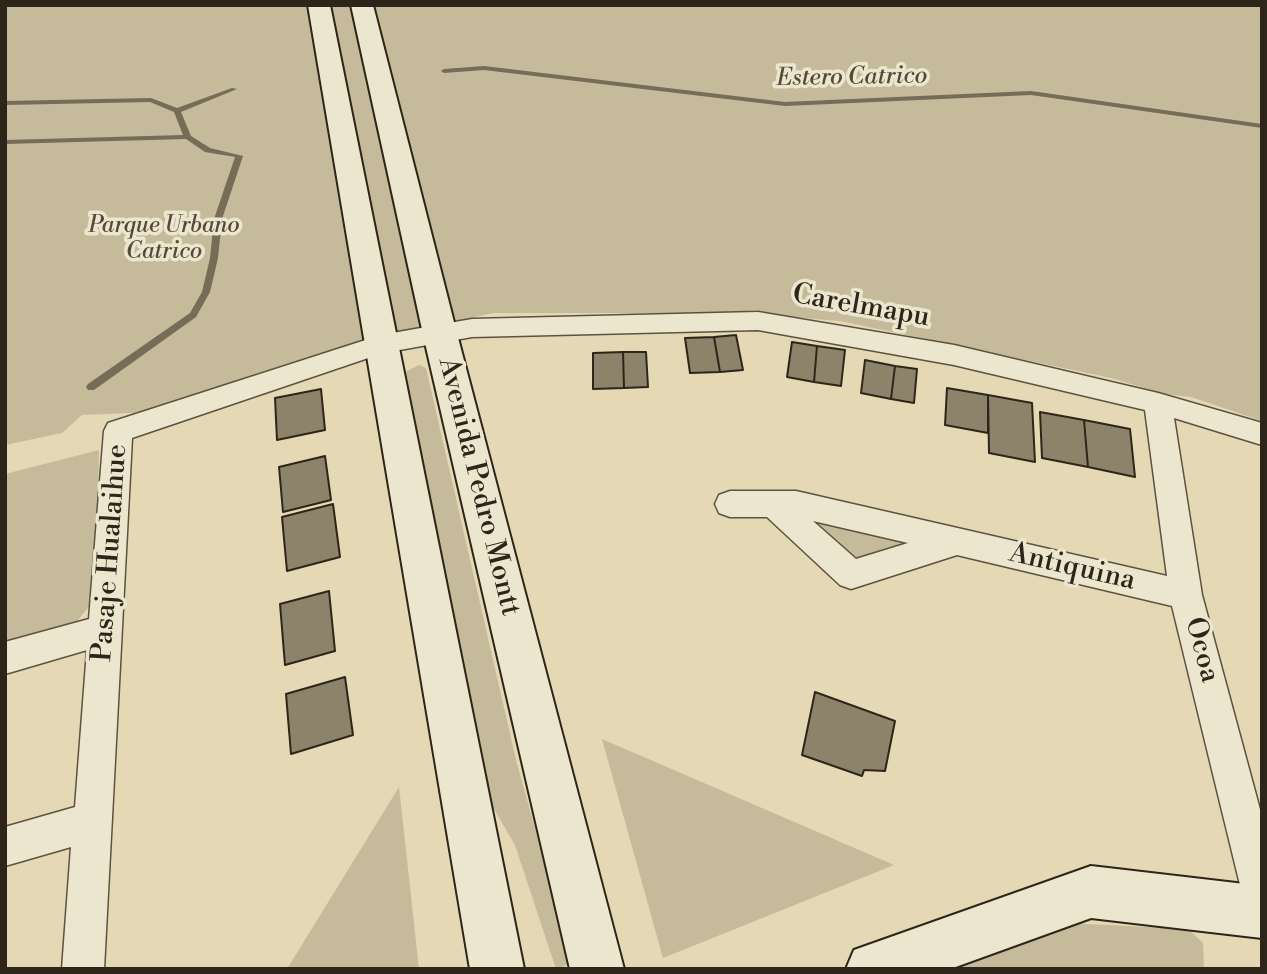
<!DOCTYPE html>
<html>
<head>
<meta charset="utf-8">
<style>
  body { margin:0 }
  #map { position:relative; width:1267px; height:974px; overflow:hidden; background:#e4d9b4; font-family:"Libre Bodoni",serif }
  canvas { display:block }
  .frame { position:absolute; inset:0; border:7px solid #2e251a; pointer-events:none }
</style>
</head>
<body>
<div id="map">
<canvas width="1267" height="974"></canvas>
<div class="frame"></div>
</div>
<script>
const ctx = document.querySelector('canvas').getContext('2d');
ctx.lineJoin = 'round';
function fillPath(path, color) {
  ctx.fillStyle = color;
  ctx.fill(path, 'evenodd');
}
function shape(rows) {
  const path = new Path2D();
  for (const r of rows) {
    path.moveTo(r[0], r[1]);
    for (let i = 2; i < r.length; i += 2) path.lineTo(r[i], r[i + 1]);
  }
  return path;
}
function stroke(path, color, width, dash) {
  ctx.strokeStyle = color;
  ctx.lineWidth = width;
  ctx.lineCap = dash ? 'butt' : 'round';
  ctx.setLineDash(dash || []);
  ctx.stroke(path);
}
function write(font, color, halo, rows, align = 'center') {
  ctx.font = font + ' "Libre Bodoni",serif';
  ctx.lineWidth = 7;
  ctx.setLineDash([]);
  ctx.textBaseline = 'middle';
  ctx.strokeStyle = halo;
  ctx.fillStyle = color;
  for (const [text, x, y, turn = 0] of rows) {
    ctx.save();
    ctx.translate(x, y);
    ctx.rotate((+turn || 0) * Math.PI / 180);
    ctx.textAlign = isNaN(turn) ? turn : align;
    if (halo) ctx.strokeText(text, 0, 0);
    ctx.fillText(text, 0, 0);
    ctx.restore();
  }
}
fillPath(shape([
  [5,5,1262,5,1262,421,1191,397,1164,394,1111,378,840,321,740,313,493,313,337,348,255,374,191,401,154,412,82,415,62,433,5,445],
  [419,365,426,368,517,764,573,963,556,969,515,845,477,780,405,372],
  [99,450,96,598,74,625,5,644,5,474],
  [799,516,907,543,853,563],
  [602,739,894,865,663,958],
  [399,787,419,969,287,969],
  [1067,923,1188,929,1203,943,1204,969,957,969]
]), '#c5ba9a');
fillPath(shape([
  [484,66,785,102,1031,91,1262,124,1262,128,1031,95,785,106,484,70,444,73,441,71,444,69,484,66],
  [232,88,237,89,181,112,191,136,210,148,243,156,222,219,218,258,210,292,196,317,94,390,88,390,86,387,88,384,190,313,202,292,210,258,214,219,235,157,205,152,186,139,5,144,5,140,183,135,174,112,150,102,5,105,5,101,151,98,177,108,232,88]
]), '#766c57');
const building = shape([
  [736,335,743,370,720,372,714,337,736,335],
  [714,337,720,372,690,373,685,338,714,337],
  [792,342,817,346,814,382,787,377,792,342],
  [817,346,845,350,841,386,814,382,817,346],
  [623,352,646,352,648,387,624,388,623,352],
  [623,352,624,388,593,389,593,353,623,352],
  [865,360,895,366,891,399,861,393,865,360],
  [895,366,917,369,914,403,891,399,895,366],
  [947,388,988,395,988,433,945,425,947,388],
  [321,389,325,430,277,440,275,398,321,389],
  [988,395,1032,403,1035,462,989,453,988,395],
  [1040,412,1084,420,1088,467,1042,458,1040,412],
  [1084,420,1130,429,1135,477,1088,467,1084,420],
  [325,456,331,500,283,512,279,467,325,456],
  [333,504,340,557,287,571,282,517,333,504],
  [329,591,335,651,285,665,280,604,329,591],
  [345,677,353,735,291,754,286,694,345,677],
  [815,692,895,721,885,771,864,770,862,776,802,755,815,692]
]);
fillPath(building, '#8d836a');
stroke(building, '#2e251a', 2);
const street = shape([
  [758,312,954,345,1158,393,1262,423,1262,445,1174,418,1202,595,1262,817,1262,913,1248,907,1242,893,1172,606,957,555,851,589,840,585,767,517,730,517,719,513,715,504,719,495,730,491,796,491,1167,576,1145,410,954,365,758,330,472,337,383,353,132,438,104,969,62,969,71,847,5,866,5,827,75,807,87,650,5,674,5,642,89,619,104,431,108,423,381,335,472,319,758,312],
  [813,521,908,543,856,559,813,521]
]);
const secondary = shape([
  [308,5,330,5,524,969,470,969,308,5],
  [351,5,373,5,457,334,624,969,570,969,423,334,351,5],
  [1091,866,1262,886,1262,938,1091,918,950,969,846,969,854,950,1091,866]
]);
stroke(street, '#5c5240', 3);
stroke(secondary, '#2e251a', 4);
fillPath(street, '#ede6ce');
fillPath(secondary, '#ede6ce');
write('italic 23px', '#544a3a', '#ede6ce', [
  ["Parque Urbano",164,226],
  ["Catrico",164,252]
]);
write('italic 24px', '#524939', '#ede6ce', [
  ["Estero Catrico",852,78,-1]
]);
write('28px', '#2e251a', '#ede6ce', [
  ["Carelmapu",861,307,10],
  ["Avenida Pedro Montt",478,487,76],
  ["Pasaje Hualaihue",111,553,-86],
  ["Antiquina",1072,568,13],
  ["Ocoa",1201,650,75]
]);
</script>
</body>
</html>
